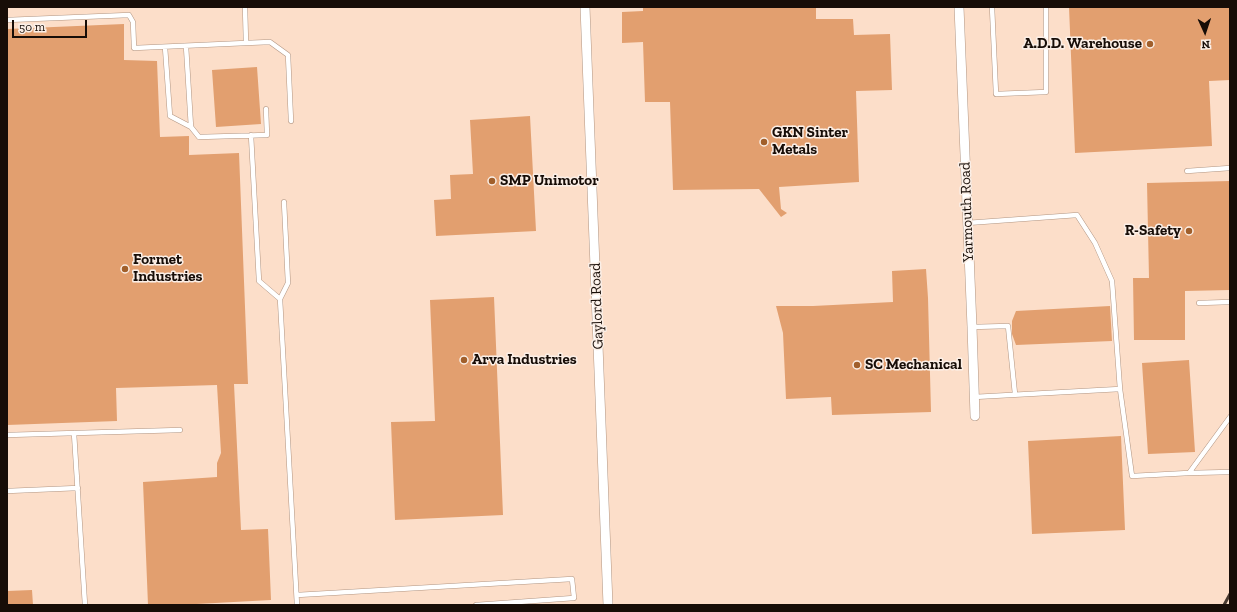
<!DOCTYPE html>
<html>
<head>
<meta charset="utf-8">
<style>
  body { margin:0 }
  #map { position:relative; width:1237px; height:612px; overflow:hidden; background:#fcdec9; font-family:"Zilla Slab",serif }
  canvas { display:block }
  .frame { position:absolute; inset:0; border:8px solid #170d07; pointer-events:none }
  .north { position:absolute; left:1185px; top:12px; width:40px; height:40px; -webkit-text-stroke:3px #fbefe7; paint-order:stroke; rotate:177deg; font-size:11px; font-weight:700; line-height:16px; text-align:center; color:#170d07 }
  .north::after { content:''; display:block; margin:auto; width:14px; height:18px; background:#170d07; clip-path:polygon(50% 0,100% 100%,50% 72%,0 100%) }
  .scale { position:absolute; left:12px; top:20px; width:75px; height:18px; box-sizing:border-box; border:2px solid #170d07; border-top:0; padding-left:5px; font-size:12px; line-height:14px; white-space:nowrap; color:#170d07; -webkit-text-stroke:3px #fbefe7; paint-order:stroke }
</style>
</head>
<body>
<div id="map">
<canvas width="1237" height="612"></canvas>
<div class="frame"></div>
<div class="north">N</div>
<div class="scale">50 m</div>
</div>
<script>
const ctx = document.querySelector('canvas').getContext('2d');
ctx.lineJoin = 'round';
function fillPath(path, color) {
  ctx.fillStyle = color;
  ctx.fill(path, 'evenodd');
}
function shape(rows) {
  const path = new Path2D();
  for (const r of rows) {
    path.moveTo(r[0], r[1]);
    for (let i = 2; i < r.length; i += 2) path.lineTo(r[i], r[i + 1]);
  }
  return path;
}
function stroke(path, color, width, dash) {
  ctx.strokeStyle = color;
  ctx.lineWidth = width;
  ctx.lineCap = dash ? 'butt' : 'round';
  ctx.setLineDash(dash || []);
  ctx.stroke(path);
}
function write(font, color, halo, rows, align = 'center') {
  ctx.font = font + ' "Zilla Slab",serif';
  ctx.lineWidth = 3;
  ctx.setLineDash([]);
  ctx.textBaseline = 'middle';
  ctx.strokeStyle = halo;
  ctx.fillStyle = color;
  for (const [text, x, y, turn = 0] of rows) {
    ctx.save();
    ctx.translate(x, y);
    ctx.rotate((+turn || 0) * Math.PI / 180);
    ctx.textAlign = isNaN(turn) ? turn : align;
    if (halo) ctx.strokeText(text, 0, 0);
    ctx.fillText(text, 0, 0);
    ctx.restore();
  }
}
fillPath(shape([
  [643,7,816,7,816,19,853,19,854,35,890,34,892,90,856,91,859,182,779,187,781,209,787,213,781,217,759,189,673,190,670,102,645,102,643,42,622,43,622,12,643,11],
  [1069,7,1230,7,1230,80,1209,81,1212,146,1075,153],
  [124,24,124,60,157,61,160,137,189,136,189,155,239,153,248,384,234,384,241,530,268,529,271,600,178,605,148,605,143,482,217,477,217,463,221,453,217,385,116,388,117,421,7,425,7,29],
  [257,67,261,124,216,127,212,70],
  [530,116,536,231,436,236,434,200,451,199,450,175,473,174,470,120],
  [1230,181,1230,290,1185,291,1185,340,1134,340,1133,278,1149,278,1147,183],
  [926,269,928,298,931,412,832,415,831,397,786,399,783,333,776,306,813,306,893,302,892,271],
  [494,297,503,515,395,520,391,422,435,421,430,300],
  [1110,306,1112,341,1016,345,1012,334,1012,321,1016,311],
  [1189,360,1195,452,1148,454,1142,363],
  [1121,436,1125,530,1032,534,1028,441],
  [32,590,33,605,7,605,7,591]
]), '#e29f6f');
const lane = shape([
  [992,7,996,94,1046,92,1046,7],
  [7,20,129,15,133,22,134,48,246,43,245,7],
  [246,43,270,42,288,55,291,121],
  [186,46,191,127,199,137,267,135,266,109],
  [165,47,170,116,191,127],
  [251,135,259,281,280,299,297,605],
  [1187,171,1230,168],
  [967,223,1077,215,1095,243,1112,281,1120,389],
  [280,299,288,283,284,202],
  [1199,303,1230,302],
  [972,327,1008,326,1015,394],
  [974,397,1120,389,1132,476,1189,473,1230,417],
  [74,433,85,605],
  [7,435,180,430],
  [1189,473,1230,472],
  [7,491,78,488],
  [297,595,572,579,574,598,476,605]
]);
const street = shape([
  [585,7,608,605],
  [959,7,972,327,975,416]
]);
stroke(lane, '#b19582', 5.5);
stroke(street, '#b19582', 10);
stroke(lane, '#fff', 4.5);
stroke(street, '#fff', 9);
stroke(shape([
  [1224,605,1230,594]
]), '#483a31', 3);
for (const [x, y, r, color] of [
  [1150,44,4,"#a15f2b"],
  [764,142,4,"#a15f2b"],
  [492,181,4,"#a15f2b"],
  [1189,231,4,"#a15f2b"],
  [125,269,4,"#a15f2b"],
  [464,360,4,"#a15f2b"],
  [857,365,4,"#a15f2b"]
]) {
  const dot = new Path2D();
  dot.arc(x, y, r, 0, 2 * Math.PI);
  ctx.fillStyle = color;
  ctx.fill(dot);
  stroke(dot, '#fbefe7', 1.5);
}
write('bold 15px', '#170d07', '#fbefe7', [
  ["A.D.D. Warehouse",1142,44,"right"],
  ["GKN Sinter",772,133],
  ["Metals",772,150],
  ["SMP Unimotor",500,181],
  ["R-Safety",1181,231,"right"],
  ["Formet",133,260],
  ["Industries",133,277],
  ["Arva Industries",472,360],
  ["SC Mechanical",865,365]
], 'left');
write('15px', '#170d07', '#fbefe7', [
  ["Yarmouth Road",967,212,-92],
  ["Gaylord Road",597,306,-92]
]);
</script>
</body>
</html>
